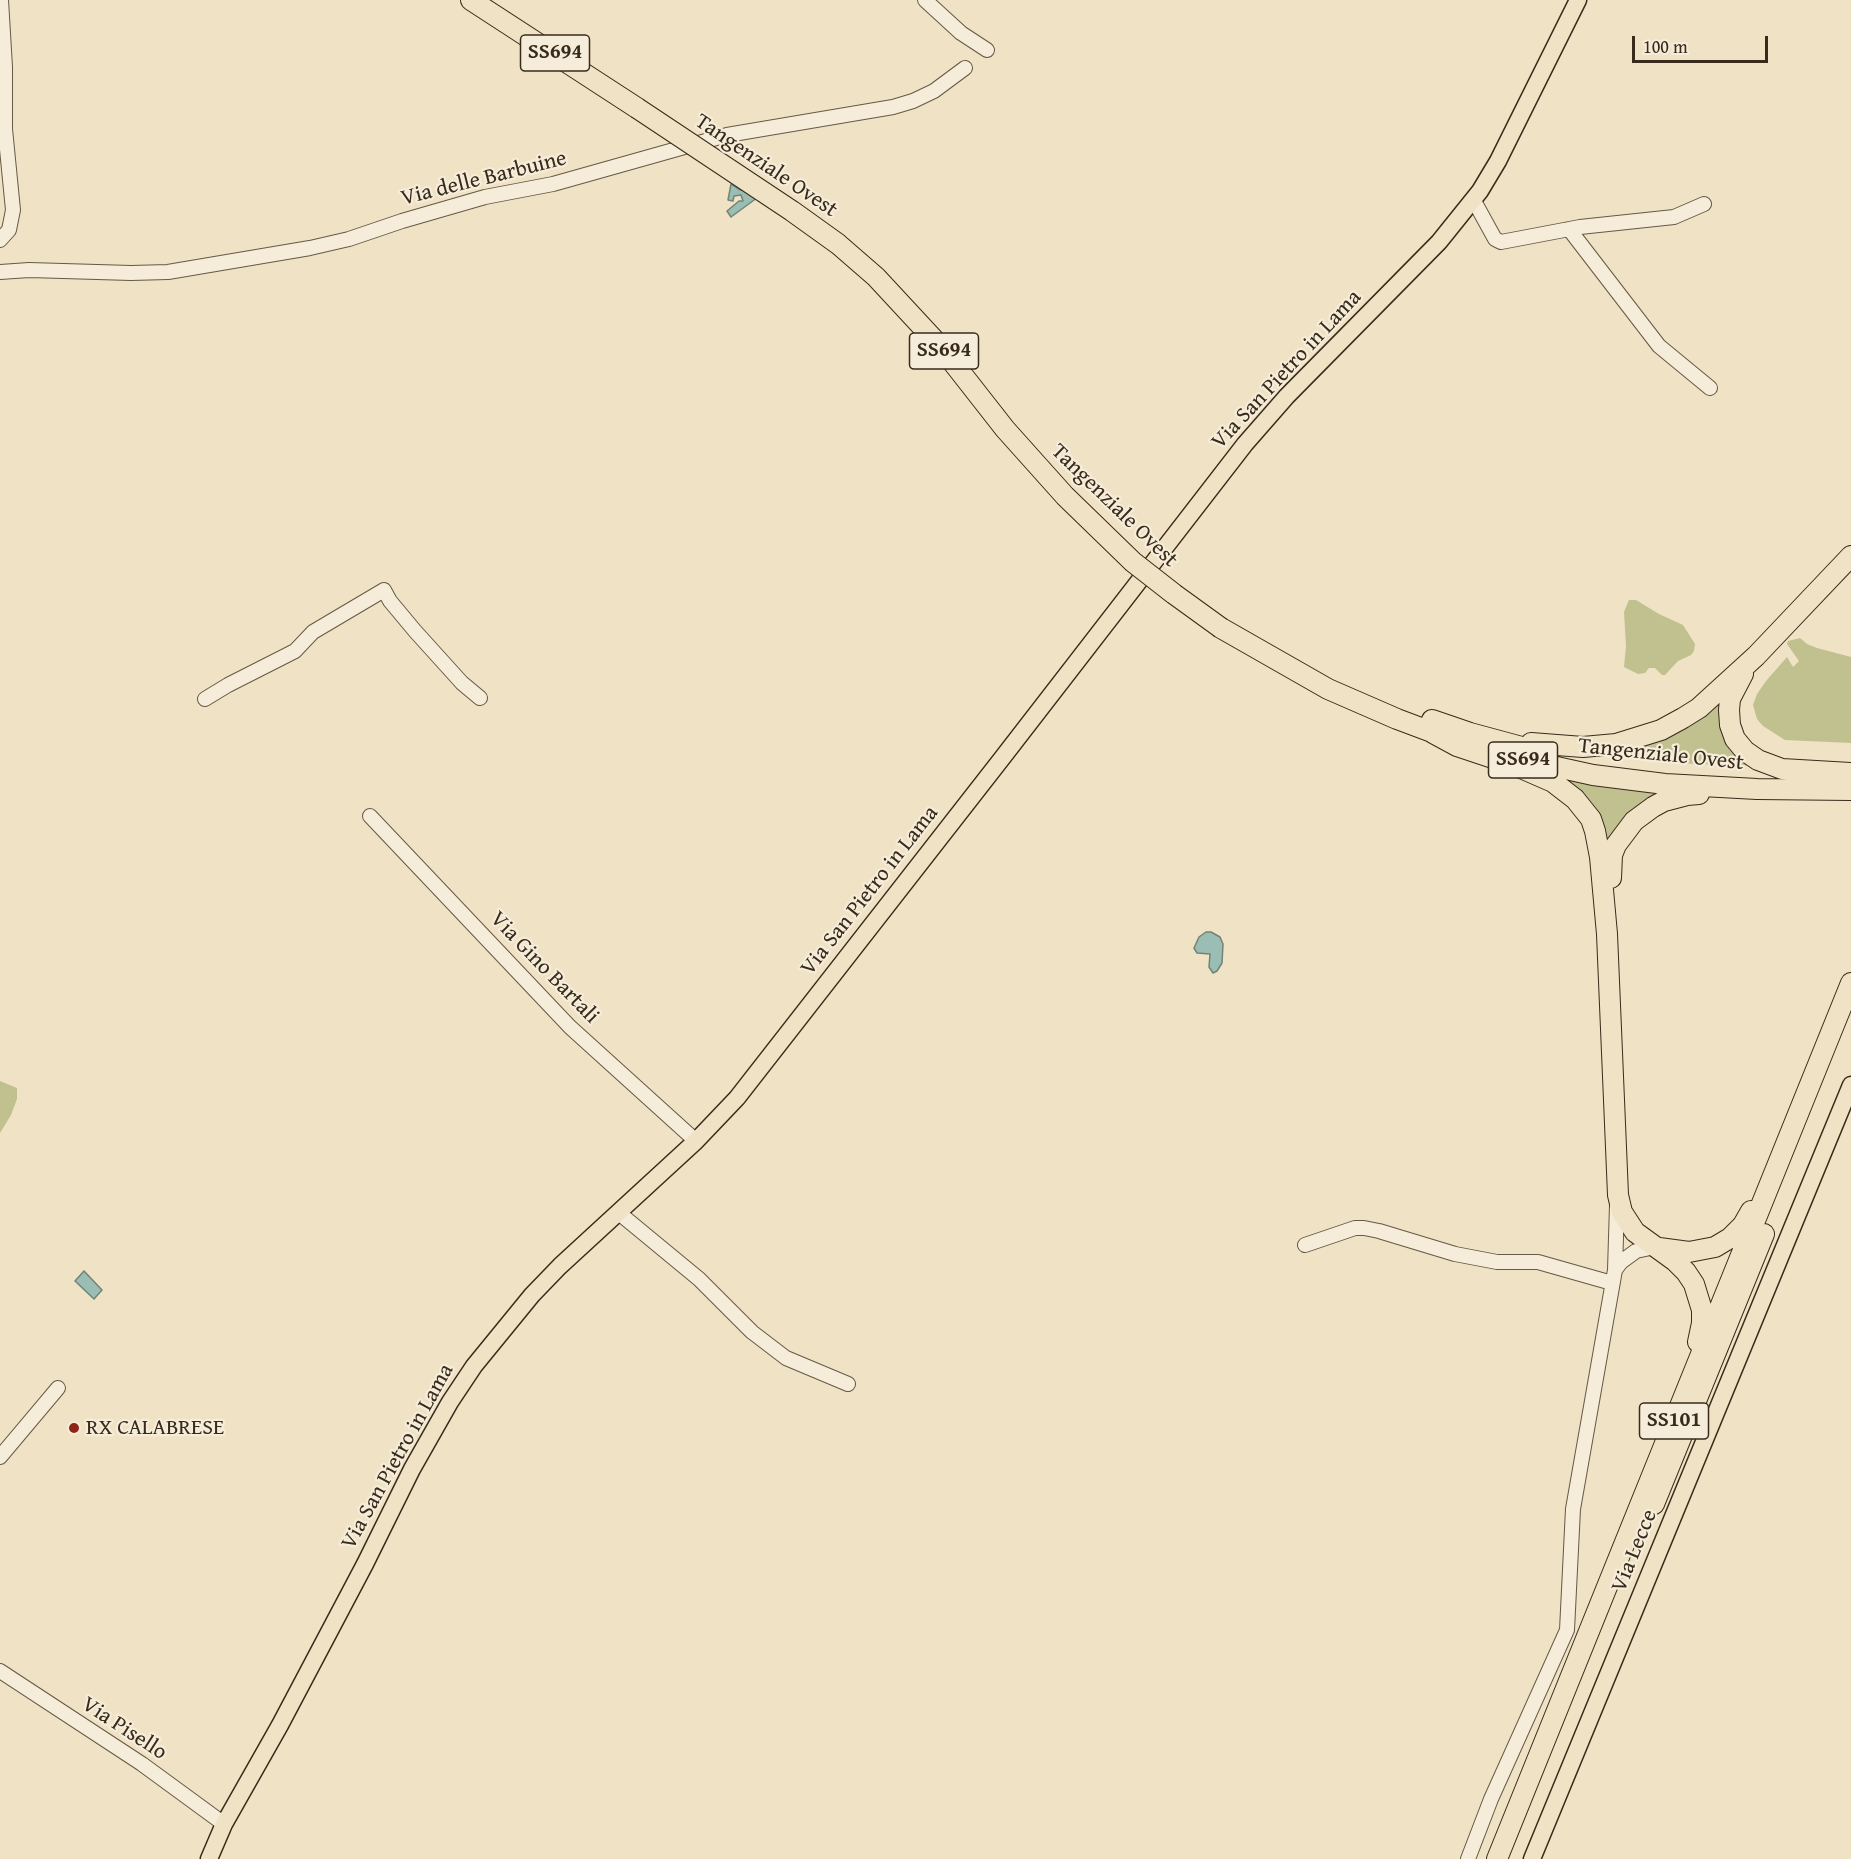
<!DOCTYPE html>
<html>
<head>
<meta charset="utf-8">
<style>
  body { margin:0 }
  #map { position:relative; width:1851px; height:1859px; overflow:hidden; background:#f0e2c4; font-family:"Gentium Book Plus",serif }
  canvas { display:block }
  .scale { position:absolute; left:1632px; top:36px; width:136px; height:27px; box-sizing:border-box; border:3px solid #382b1b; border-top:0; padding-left:8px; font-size:18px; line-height:21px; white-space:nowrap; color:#382b1b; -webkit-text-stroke:4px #f5ecd9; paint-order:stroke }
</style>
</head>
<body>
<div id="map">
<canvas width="1851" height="1859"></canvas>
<div class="scale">100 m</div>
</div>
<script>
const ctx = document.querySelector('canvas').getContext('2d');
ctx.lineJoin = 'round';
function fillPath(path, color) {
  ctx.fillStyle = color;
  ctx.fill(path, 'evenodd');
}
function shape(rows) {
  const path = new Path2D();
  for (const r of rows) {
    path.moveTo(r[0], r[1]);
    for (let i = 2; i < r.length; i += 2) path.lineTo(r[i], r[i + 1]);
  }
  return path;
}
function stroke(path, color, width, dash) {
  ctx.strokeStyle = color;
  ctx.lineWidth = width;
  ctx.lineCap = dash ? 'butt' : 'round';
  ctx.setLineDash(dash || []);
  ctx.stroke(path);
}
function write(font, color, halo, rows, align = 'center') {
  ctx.font = font + ' "Gentium Book Plus",serif';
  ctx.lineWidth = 4.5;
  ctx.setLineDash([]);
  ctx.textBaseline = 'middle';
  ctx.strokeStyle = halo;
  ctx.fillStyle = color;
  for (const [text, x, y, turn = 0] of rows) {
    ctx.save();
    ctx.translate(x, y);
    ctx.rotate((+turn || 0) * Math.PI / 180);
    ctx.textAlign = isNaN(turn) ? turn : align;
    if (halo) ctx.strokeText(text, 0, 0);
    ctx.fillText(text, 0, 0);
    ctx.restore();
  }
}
fillPath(shape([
  [1629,600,1636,600,1659,614,1683,625,1695,644,1694,651,1691,655,1678,661,1665,675,1662,675,1655,668,1649,668,1645,673,1638,674,1624,667,1626,646,1624,612],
  [1800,638,1807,644,1817,648,1851,657,1851,743,1785,740,1763,726,1757,719,1753,705,1757,694,1766,681,1787,657,1793,667,1799,661,1787,644,1788,641],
  [1724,701,1760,766,1695,764,1657,761,1598,751],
  [1547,771,1676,791,1651,797,1630,812,1609,844],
  [0,1081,17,1088,17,1099,11,1115,0,1133]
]), '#c0c18f');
const water = shape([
  [731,184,740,190,752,185,765,192,731,217,727,211,739,201,743,201,741,195,734,196,733,201,728,200,731,184],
  [1211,932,1220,937,1223,944,1222,963,1217,971,1213,973,1209,967,1210,954,1197,953,1194,948,1199,937,1206,932,1211,932],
  [84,1271,102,1290,94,1299,75,1281,84,1271]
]);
fillPath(water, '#9abeb4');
stroke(water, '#738377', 1.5);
const minor = shape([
  [925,0,961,33,987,50],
  [1473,199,1495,239,1501,242,1580,227,1674,217,1704,204],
  [1569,229,1659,346,1710,388],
  [0,240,9,230,13,210,5,129,5,67,1,0],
  [0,272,29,270,131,273,168,272,310,248,349,239,402,221,485,197,553,184,727,135,893,107,913,101,934,91,965,68],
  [205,699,228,685,295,651,313,632,384,590,390,601,415,631,462,683,480,698],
  [370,816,570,1027,696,1141],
  [619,1213,699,1279,752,1332,786,1358,848,1384],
  [1305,1245,1355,1228,1364,1228,1379,1231,1455,1254,1497,1262,1538,1262,1612,1283],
  [1615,1270,1621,1262,1636,1251,1655,1247],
  [0,1457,58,1388],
  [0,1671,142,1764,224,1824],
  [1468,1859,1491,1799,1567,1630,1573,1509,1615,1270,1617,1205]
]);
const major = shape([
  [209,1859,224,1824,280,1725,365,1564,412,1469,450,1402,474,1366,532,1295,560,1266,696,1141,737,1098,1003,757,1245,444,1287,396,1439,242,1480,191,1498,161,1578,0],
  [1532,1859,1851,1085]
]);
const highway = shape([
  [471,0,637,108],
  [1221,628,1328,689,1397,719,1445,737],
  [1743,674,1730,699,1729,710,1730,725,1735,739,1745,751,1758,760,1782,769,1851,773],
  [1432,720,1470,733,1544,753],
  [1433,733,1457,746,1514,765,1553,782,1575,799,1591,819,1595,831,1600,857,1607,934,1618,1195,1622,1212,1635,1232,1675,1261,1686,1272,1694,1284,1702,1310,1702,1323,1698,1342],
  [1531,743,1583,747,1616,744,1661,730,1683,718,1699,708,1756,656,1851,556],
  [1525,760,1593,775,1665,784,1757,789,1851,790],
  [1611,878,1612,855,1616,845,1634,821,1653,807,1664,801,1687,795,1699,794],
  [1659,1248,1689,1252,1715,1247,1730,1238,1743,1225,1751,1211],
  [1654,1504,1764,1234],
  [1497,1859,1851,983]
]);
stroke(minor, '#665945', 16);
stroke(major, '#382b1b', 19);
stroke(highway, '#382b1b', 22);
stroke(minor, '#f5ecd9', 14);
stroke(major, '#f0e2c4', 16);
stroke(highway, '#f0e2c4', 20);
const highwayBridge = shape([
  [637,108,792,211,838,244,876,277,940,346,1005,429,1065,496,1133,562,1174,594,1221,628]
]);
stroke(highwayBridge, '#382b1b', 22, []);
stroke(highwayBridge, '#f0e2c4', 20);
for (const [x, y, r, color] of [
  [74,1428,6,"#8f2418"]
]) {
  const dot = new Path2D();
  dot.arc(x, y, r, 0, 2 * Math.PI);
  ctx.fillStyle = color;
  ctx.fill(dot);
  stroke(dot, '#f5ecd9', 2);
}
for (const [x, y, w] of [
  [555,53,69],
  [944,351,69],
  [1523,760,69],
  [1674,1421,69]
]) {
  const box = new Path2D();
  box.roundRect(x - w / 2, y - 18, w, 36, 4.5);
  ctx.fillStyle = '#f5ecd9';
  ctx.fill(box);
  stroke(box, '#382b1b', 1.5);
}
write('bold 21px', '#382b1b', null, [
  ["SS694",555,53],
  ["SS694",944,351],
  ["SS694",1523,760],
  ["SS101",1674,1421]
]);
write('22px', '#382b1b', '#f5ecd9', [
  ["Tangenziale Ovest",766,166,34],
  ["Via delle Barbuine",484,179,-14],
  ["Via San Pietro in Lama",1287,370,-47],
  ["Tangenziale Ovest",1114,506,44],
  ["Tangenziale Ovest",1661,755,6],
  ["Via San Pietro in Lama",870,891,-52],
  ["Via Gino Bartali",544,968,46],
  ["Via San Pietro in Lama",398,1457,-61],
  ["Via Lecce",1635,1551,-68],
  ["Via Pisello",124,1729,33]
]);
write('22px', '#382b1b', '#f5ecd9', [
  ["RX CALABRESE",86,1428]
], 'left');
</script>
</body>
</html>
